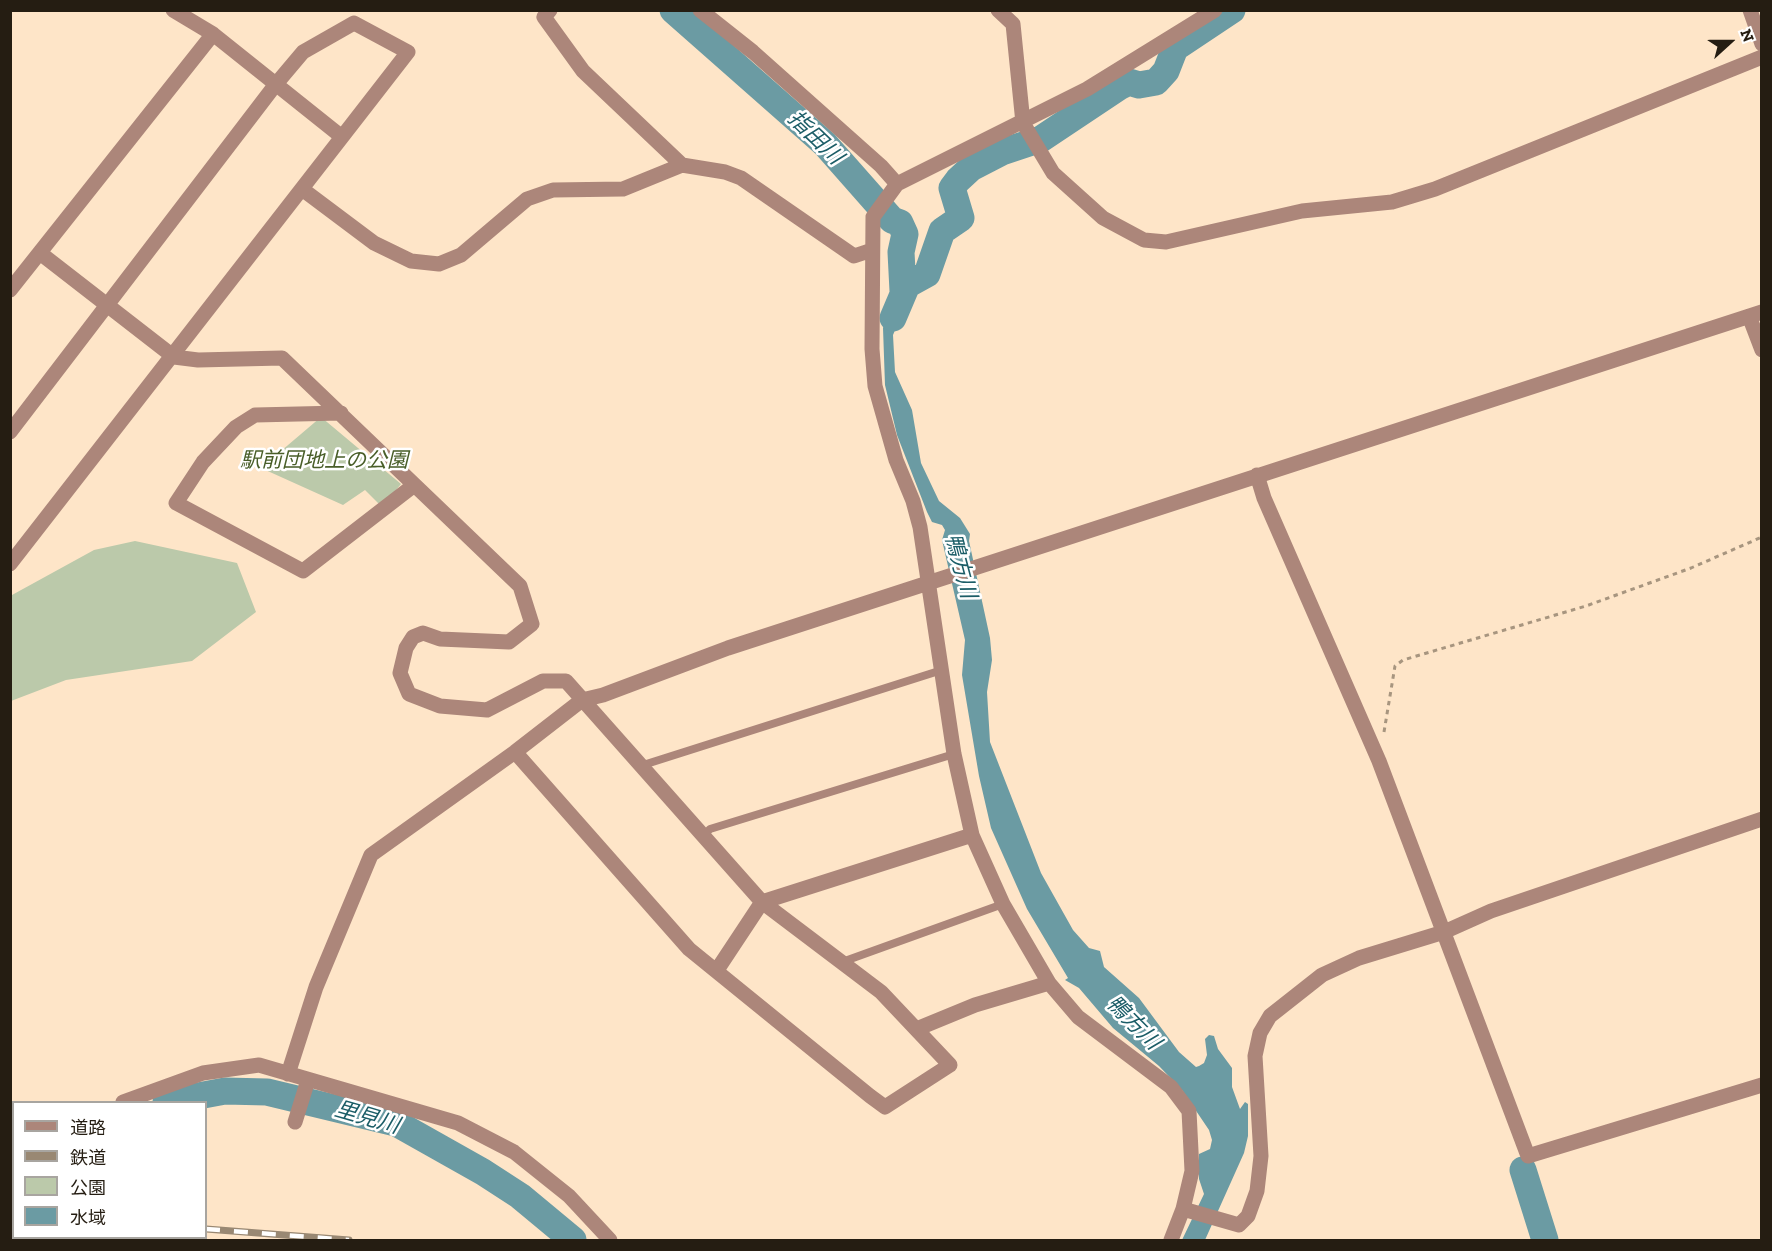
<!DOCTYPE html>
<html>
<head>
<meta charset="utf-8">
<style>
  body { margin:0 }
  #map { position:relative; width:1772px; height:1251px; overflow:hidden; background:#fee5c8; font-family:"Zilla Slab","Noto Sans JP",serif }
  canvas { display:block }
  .frame { position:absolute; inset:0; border:12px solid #251d12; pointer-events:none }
  .legend { position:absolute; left:12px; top:1101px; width:195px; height:138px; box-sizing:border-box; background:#fff; border:2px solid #a8a5a0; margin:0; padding:8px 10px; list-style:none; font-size:18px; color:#251d12 }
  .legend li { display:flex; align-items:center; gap:12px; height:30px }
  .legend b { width:30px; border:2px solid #a8a5a0 }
  .north { position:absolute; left:1700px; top:12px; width:60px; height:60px; -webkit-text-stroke:4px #fff; paint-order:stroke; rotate:69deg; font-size:16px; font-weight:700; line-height:24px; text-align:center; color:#251d12 }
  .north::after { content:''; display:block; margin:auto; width:21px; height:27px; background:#251d12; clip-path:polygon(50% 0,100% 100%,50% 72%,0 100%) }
</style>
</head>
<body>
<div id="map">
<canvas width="1772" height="1251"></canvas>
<div class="frame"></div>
<ul class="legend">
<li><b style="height:8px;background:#ac867a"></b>道路</li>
<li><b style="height:8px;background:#998873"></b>鉄道</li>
<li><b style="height:16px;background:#bbc9aa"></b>公園</li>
<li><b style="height:16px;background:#6b9ba3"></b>水域</li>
</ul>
<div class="north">N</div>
</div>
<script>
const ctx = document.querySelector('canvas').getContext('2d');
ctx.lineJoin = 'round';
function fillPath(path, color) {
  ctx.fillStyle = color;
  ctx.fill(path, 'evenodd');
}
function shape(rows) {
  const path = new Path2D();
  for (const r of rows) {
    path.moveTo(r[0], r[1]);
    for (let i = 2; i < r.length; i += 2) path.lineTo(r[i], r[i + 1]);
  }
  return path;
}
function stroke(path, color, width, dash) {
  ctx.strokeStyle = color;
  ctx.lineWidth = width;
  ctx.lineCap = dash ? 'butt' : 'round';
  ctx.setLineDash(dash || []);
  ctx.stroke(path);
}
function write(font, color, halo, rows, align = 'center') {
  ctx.font = font + ' "Zilla Slab","Noto Sans JP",serif';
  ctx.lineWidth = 5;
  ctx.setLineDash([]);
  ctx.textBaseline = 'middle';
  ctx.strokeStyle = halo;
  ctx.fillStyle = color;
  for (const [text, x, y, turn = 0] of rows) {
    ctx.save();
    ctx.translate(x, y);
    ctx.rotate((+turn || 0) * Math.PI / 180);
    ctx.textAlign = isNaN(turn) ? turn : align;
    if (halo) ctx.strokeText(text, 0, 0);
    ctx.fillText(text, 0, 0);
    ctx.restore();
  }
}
fillPath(shape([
  [321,417,401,484,382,507,365,490,343,505,261,468],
  [135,541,237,563,256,612,192,661,66,680,11,701,12,595,94,550]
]), '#bbc9aa');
fillPath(shape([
  [899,284,911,288,904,301,901,316,893,335,895,372,912,410,921,463,939,501,960,518,970,534,969,541,990,638,992,660,987,692,990,742,1041,873,1073,930,1089,948,1100,951,1104,967,1139,998,1179,1052,1196,1067,1199,1066,1204,1063,1207,1055,1205,1039,1209,1035,1214,1036,1218,1049,1232,1068,1232,1087,1240,1109,1245,1102,1248,1104,1248,1136,1244,1153,1205,1240,1182,1240,1204,1194,1199,1179,1199,1154,1210,1149,1212,1140,1209,1130,1182,1090,1159,1066,1113,1028,1079,988,1065,980,1068,978,1027,909,991,828,979,776,962,675,965,640,942,540,945,530,942,525,932,522,927,512,897,435,885,385,883,328]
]), '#6b9ba3');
stroke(shape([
  [673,10,825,144,892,220,900,223,905,234,901,252,903,291],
  [893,318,907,285,927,274,942,231,961,218,952,188,958,180,971,168,1002,152,1041,139,1119,87,1129,82,1139,85,1156,82,1166,71,1175,48,1232,10],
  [166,1102,225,1091,267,1092,396,1123,483,1172,520,1196,573,1240],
  [10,1155,14,1154],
  [1523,1170,1545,1240]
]), '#6b9ba3', 27);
stroke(shape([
  [1384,732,1395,666,1403,660,1586,606,1691,568,1762,537]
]), '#a7957f', 3, [4.5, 4.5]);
stroke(shape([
  [640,766,942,670],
  [703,836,710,829,954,754],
  [842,962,1003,904]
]), '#ac867a', 8);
stroke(shape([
  [550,10,544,17,583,71,682,165,725,172,741,178,854,256,872,250],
  [700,10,753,52,881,166,897,184],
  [998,10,1013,24,1023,123,1053,173,1103,218,1144,240,1166,242,1302,211,1392,202,1435,189,1762,57],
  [1750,10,1762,44],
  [302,189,374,243,411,261,439,264,461,255,527,199,553,190,623,189,682,165],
  [40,253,174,357,198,360,282,358,520,586,532,624,509,642,440,639,423,633,413,637,406,648,400,673,409,694,440,706,487,710,543,681,566,681,762,902,881,992,950,1065,885,1107,870,1096,689,949,515,752],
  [10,290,213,34],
  [1749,316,1762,350],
  [341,413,255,415,236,427,203,462,176,503,303,571,413,486],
  [10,432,276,84,303,52,354,23,408,52,342,137],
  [1257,475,1264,498,1379,761,1528,1156,1762,1085],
  [10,564,342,137,213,34,173,10],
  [717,970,762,902,972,835],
  [1049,983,1078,1017,1171,1087,1189,1111,1192,1171,1183,1209,1171,1240],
  [919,1028,975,1005,1049,983,1003,904,972,835,954,754,920,527,913,501,896,460,875,386,872,349,873,217,897,184,1087,89,1215,10],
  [288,1074,316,987,371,855,515,752,582,700,603,695,728,648,1762,312],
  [123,1102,203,1073,259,1065,458,1123,514,1152,569,1196,610,1240],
  [295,1122,308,1080],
  [10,1139,14,1138],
  [1183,1209,1239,1225,1248,1216,1257,1191,1261,1156,1255,1056,1260,1033,1270,1016,1322,975,1359,958,1444,932,1491,911,1762,819]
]), '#ac867a', 15);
const rail = shape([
  [10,1207,14,1207],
  [10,1217,14,1217],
  [206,1229,349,1240]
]);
stroke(rail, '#998873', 7);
stroke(rail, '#fff', 4.5, [14]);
write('italic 21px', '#495e29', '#fff', [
  ["駅前団地上の公園",324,461]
]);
write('italic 22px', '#1b5d67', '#fff', [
  ["指田川",815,138,44],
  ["鴨方川",960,566,75],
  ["鴨方川",1133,1023,45],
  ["里見川",367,1118,16]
]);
</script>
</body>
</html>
